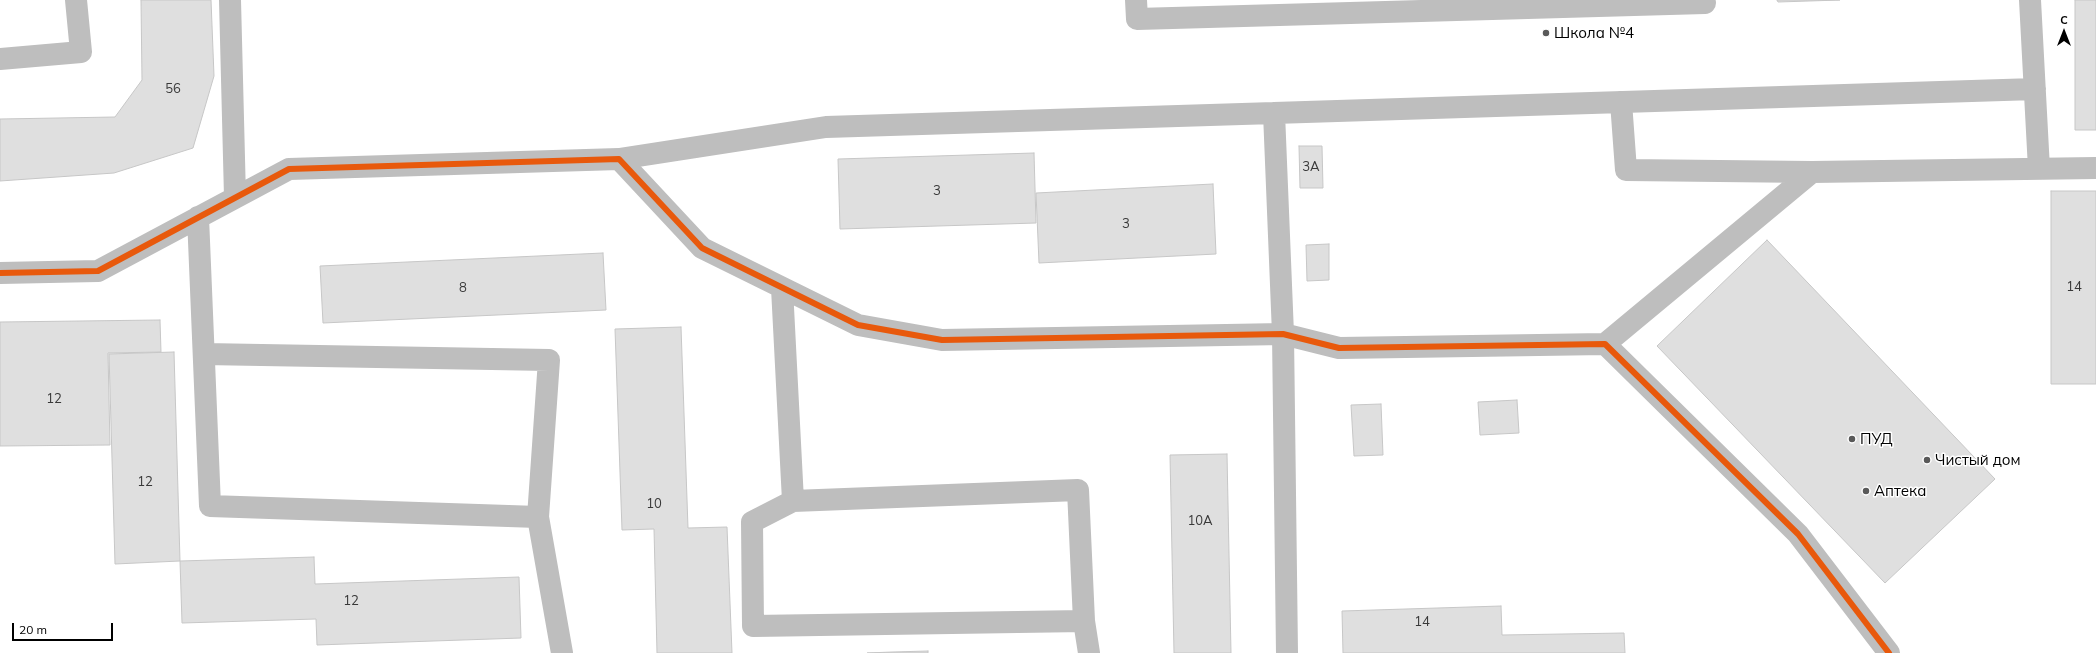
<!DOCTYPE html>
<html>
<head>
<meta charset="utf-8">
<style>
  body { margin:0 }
  #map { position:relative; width:2096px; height:653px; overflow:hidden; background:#fff; font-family:Mulish,sans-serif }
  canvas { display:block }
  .north { position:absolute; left:2044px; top:12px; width:40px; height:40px; -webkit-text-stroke:3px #fff; paint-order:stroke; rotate:0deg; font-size:11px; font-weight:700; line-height:16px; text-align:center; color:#000 }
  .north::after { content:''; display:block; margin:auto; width:14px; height:18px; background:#000; clip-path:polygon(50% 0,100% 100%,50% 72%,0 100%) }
  .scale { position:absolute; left:12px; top:623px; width:101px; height:18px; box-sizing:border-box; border:2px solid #000; border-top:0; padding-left:5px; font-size:12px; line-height:14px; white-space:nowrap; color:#000; -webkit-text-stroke:3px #fff; paint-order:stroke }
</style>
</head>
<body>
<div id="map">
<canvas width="2096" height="653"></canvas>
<div class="north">С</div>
<div class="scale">20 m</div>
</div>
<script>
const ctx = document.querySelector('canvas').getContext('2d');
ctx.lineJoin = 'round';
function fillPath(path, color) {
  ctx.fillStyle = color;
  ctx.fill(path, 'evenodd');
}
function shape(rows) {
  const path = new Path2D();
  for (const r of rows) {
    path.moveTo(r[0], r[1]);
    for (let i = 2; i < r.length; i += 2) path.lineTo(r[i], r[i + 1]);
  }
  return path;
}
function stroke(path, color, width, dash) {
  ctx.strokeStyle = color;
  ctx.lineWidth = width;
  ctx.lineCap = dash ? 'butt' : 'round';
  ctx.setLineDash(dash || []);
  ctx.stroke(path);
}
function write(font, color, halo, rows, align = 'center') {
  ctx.font = font + ' Mulish,sans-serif';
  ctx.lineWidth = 3;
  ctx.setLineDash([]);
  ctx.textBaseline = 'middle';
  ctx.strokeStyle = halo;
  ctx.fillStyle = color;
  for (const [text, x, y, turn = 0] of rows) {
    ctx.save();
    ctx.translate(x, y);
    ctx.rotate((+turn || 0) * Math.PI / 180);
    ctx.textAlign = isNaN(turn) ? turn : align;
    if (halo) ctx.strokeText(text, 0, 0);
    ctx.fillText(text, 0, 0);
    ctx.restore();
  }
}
const building = shape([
  [141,0,211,0,214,76,193,148,114,173,0,181,0,119,115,117,142,80,141,0],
  [1777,0,1840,0,1778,2,1777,0],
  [2075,0,2096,0,2096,130,2075,130,2075,0],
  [1299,146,1322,146,1323,188,1300,188,1299,146],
  [1034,153,1036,223,840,229,838,159,1034,153],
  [1213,184,1216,254,1039,263,1036,193,1213,184],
  [2051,191,2096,191,2096,384,2051,384,2051,191],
  [1767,240,1995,479,1885,583,1657,346,1767,240],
  [1329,244,1329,280,1307,281,1306,245,1329,244],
  [603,253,606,310,323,323,320,266,603,253],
  [160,320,161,352,108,353,110,445,0,446,0,322,160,320],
  [681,327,688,528,727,527,732,653,657,653,654,529,622,530,615,329,681,327],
  [174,352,180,561,115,564,109,354,174,352],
  [1517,400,1519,433,1480,435,1478,402,1517,400],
  [1381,404,1383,455,1354,456,1351,405,1381,404],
  [1227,454,1231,653,1174,653,1170,455,1227,454],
  [314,557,315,584,519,577,521,638,317,645,316,619,182,623,180,561,314,557],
  [1501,606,1502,635,1624,633,1625,653,1343,653,1342,611,1501,606],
  [928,651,928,653,867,653,892,652,928,651]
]);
fillPath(building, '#dfdfdf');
stroke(building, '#c7c7c7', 1);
stroke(shape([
  [230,0,235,197],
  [1136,0,1137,19,1705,3],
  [2030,0,2039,169],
  [0,59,81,52,76,0],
  [1621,102,1626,170,1812,172],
  [1274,113,2035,89],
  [619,159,826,127,1274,113,1283,334,1287,653],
  [198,217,210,506,538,517,562,653],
  [0,273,98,271,289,169,619,159,702,248,858,325,942,340,1283,334,1339,348,1605,344,1798,534,1889,653],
  [782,288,793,501,1078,490,1084,621,1089,653],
  [1605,344,1812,172,2096,168],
  [204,354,549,360,538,517],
  [793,501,752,522,753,626,1084,621]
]), '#bebebe', 22);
stroke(shape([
  [0,273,98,271,289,169,619,159,702,248,858,325,942,340,1283,334,1339,348,1605,344,1798,534,1889,653]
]), '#e8590c', 6);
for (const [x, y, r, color] of [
  [1546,33,4,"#595959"],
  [1852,439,4,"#595959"],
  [1927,460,4,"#595959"],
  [1866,491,4,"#595959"]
]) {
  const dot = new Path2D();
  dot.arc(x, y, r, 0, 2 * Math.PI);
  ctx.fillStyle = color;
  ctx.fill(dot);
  stroke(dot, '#fff', 1.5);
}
write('13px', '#383838', null, [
  ["56",173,89],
  ["3А",1311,167],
  ["3",937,191],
  ["3",1126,224],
  ["14",2074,287],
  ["8",463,288],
  ["12",54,399],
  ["12",145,482],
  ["10",654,504],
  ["10А",1200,521],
  ["12",351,601],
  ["14",1422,622]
]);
write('15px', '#000', '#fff', [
  ["Школа №4",1554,33],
  ["ПУД",1860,439],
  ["Чистый дом",1935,460],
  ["Аптека",1874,491]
], 'left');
</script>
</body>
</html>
